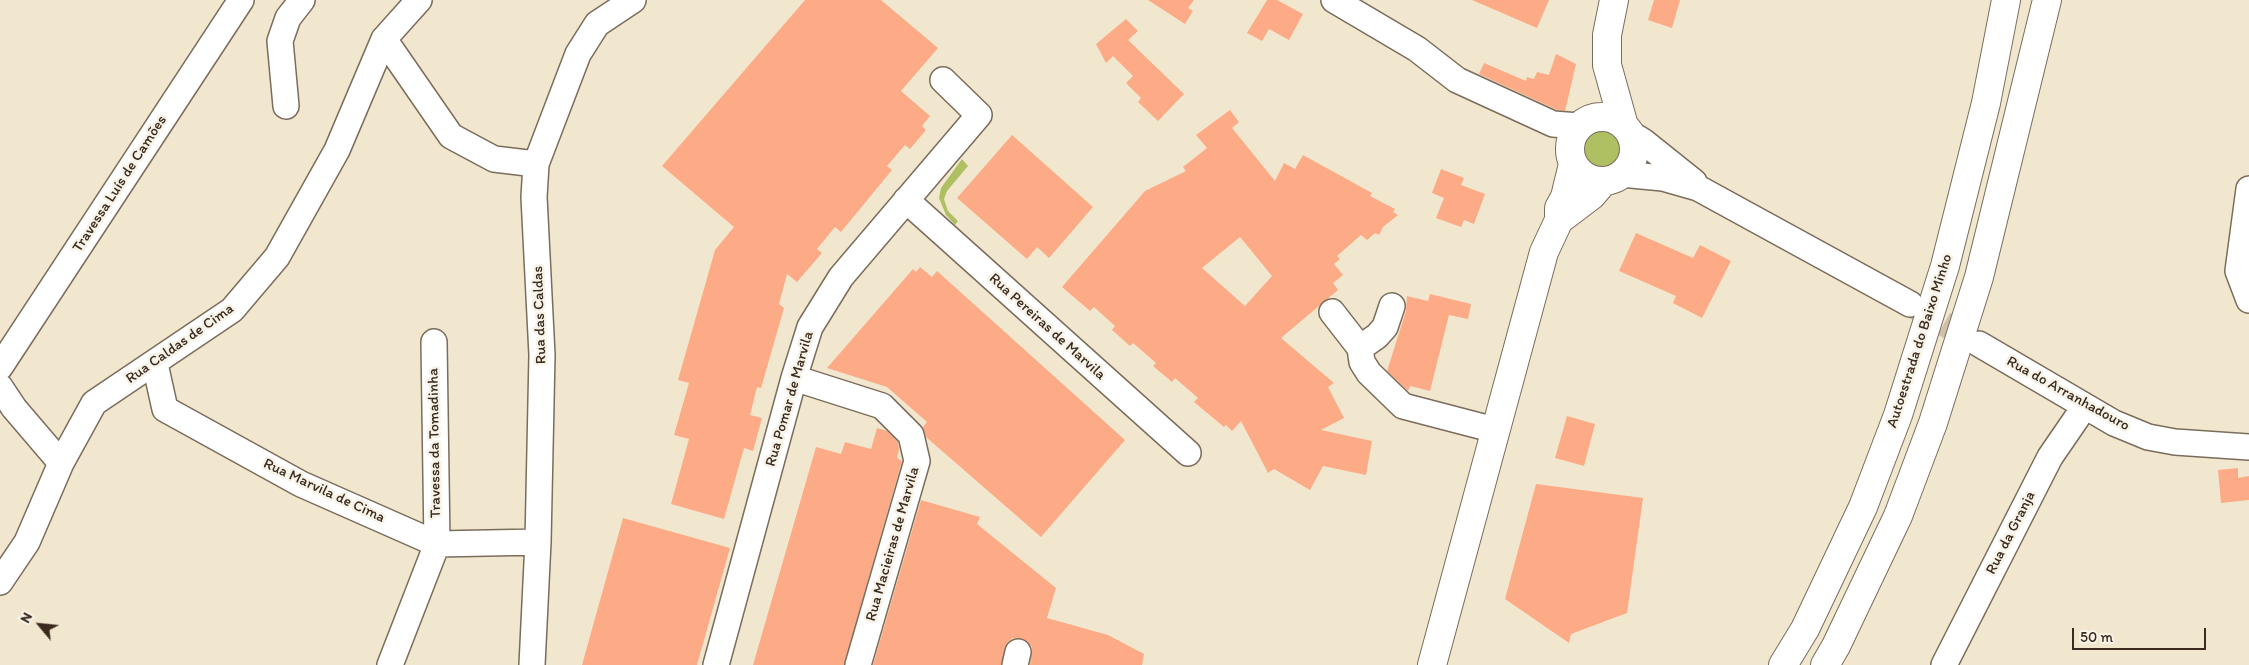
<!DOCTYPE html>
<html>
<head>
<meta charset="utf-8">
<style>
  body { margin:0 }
  #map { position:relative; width:2249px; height:665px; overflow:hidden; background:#f1e7ce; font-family:Itim,sans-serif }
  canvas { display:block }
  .north { position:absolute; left:15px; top:600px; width:50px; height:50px; -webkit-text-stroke:4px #f7f3e8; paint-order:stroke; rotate:298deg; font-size:14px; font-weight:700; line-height:20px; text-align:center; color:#3b2a1e }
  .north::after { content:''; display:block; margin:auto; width:18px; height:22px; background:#3b2a1e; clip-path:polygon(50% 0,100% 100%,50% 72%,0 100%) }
  .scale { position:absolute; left:2072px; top:628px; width:134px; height:22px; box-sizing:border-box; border:2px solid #3b2a1e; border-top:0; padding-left:6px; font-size:15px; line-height:18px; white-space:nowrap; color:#3b2a1e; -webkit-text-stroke:4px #f7f3e8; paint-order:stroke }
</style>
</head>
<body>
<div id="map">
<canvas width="2249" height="665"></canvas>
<div class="north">N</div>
<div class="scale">50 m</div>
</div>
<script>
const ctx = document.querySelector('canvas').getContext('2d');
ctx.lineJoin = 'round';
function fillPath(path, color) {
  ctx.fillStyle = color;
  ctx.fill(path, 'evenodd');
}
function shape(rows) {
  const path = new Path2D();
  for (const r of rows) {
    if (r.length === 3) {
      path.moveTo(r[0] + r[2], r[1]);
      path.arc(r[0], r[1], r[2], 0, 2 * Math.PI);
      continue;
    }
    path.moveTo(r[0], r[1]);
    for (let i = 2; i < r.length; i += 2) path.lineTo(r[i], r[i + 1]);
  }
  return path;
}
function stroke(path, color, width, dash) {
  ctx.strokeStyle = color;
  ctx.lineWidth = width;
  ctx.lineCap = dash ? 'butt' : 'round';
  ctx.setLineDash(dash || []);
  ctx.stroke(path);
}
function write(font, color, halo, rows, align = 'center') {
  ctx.font = font + ' Itim,sans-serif';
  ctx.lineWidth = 5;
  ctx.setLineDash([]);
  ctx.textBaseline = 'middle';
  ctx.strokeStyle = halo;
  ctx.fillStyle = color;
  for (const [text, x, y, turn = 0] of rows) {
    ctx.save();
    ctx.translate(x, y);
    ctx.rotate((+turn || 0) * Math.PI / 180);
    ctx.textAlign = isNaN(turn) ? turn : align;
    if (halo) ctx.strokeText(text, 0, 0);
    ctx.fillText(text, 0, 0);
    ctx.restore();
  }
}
fillPath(shape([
  [1602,150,21],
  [962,159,968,166,947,191,944,199,948,211,958,221,955,225,946,215,939,198,941,188]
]), '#afc063');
fillPath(shape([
  [805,0,881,0,938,48,901,91,930,116,922,126,926,130,910,149,905,145,887,166,892,170,841,232,835,227,817,249,822,253,797,282,787,274,779,304,784,308,761,388,757,387,750,415,762,418,753,451,744,448,724,519,671,504,689,439,674,435,689,383,678,380,715,250,734,227,662,166],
  [1148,0,1194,0,1188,8,1193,11,1185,24],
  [1267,0,1277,0,1303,14,1289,40,1269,29,1262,41,1247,33],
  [1472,0,1549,0,1537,28],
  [1654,0,1680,0,1672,28,1648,20],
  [1126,19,1138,31,1128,40,1184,94,1158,121,1138,102,1141,98,1126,83,1133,76,1113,56,1106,63,1096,44],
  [1556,54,1576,64,1565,111,1557,110,1479,74,1484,63,1526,81,1527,77,1534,79,1537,72,1549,75],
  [1230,110,1239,122,1232,128,1275,181,1284,163,1295,169,1303,155,1372,193,1370,196,1395,209,1393,212,1398,215,1383,227,1379,235,1375,233,1367,240,1361,235,1337,256,1340,259,1334,264,1343,275,1333,283,1338,290,1281,338,1334,383,1328,387,1344,418,1321,430,1372,441,1366,475,1323,466,1310,490,1274,469,1268,473,1241,421,1232,431,1226,425,1224,427,1194,402,1198,398,1175,378,1172,382,1153,366,1156,363,1133,343,1130,346,1112,330,1115,326,1094,307,1090,311,1062,287,1145,191,1186,171,1183,167,1207,148,1196,135],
  [1240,237,1272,276,1245,306,1202,268],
  [1012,135,1093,207,1049,258,1037,247,1027,259,957,198],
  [1441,169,1464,178,1461,185,1485,194,1474,224,1464,220,1461,227,1436,218,1444,198,1432,193],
  [1636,233,1693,258,1700,245,1731,261,1702,318,1673,303,1676,296,1619,271],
  [920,267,932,277,937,271,1125,440,1041,537,926,437,923,427,927,422,887,387,827,368,913,269,916,272],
  [1430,294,1471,304,1468,319,1449,315,1430,391,1410,386,1408,391,1387,371,1406,311,1407,296,1428,301],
  [1567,416,1595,424,1584,466,1555,458],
  [877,428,887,431,898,442,899,449,897,458,902,461,844,665,753,665,816,447,841,454,845,442,871,449],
  [2238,468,2238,478,2249,476,2249,500,2221,503,2218,470],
  [1536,484,1643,498,1627,613,1571,634,1569,643,1505,599],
  [921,500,980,517,977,524,1056,588,1047,618,1108,635,1144,654,1142,665,1030,665,1032,647,1027,641,1021,638,1013,638,1007,643,1001,665,873,665],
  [623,518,730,548,697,665,582,665]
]), '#fdab87');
stroke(shape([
  [1912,305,1979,344]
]), '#cdc1ab', 25, [25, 12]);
const minor = shape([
  [1334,0,1417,49,1457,80,1553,124,1579,126],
  [384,39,451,136,494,159,536,164],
  [286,106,280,41,288,18,302,0],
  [1631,134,1644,142,1694,182],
  [1621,174,1663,178,1698,188,1910,304],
  [2249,189,2238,271,2249,300],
  [906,200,1188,453],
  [1392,306,1385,327,1377,336,1360,348,1362,362,1369,373,1403,406,1495,430],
  [1332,312,1360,348],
  [1979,344,2114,423,2148,437,2175,442,2249,447],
  [155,364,165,409,301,484,437,544,538,542],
  [0,367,241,0],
  [794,378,882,406,911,435,917,461,858,665],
  [0,387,14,408,61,463],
  [0,582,27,542,61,463,94,403,232,310,277,257,337,150,384,39,419,0],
  [390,665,437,544,434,342],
  [532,665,538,542,542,355,534,197,536,164,578,54,597,24,633,0],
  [716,665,794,378,810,327,841,277,979,115,943,80],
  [1015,665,1018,652],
  [1944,665,2050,457,2085,406]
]);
const major = shape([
  [1614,0,1607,35,1607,65,1624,126],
  [1602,149,32],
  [1559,220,1592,195,1604,181],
  [1432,665,1544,252,1559,220,1559,208,1565,197,1573,164]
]);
const highway = shape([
  [1783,665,1805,629,1863,507,1898,415,1945,266,1986,103,2006,0],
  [1825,665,1836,646,1898,516,1933,423,1979,277,2047,0]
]);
stroke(minor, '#7b6c5c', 28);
stroke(major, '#7b6c5c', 30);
stroke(highway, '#7b6c5c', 30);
stroke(minor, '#fff', 25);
stroke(major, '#fff', 28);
stroke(highway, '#fff', 28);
write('15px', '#3b2a1e', '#f7f3e8', [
  ["Travessa Luís de Camões",120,184,-57],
  ["Rua das Caldas",540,315,-92],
  ["Rua Pereiras de Marvila",1047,327,42],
  ["Autoestrada do Baixo Minho",1920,341,-72],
  ["Rua Caldas de Cima",180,344,-35],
  ["Rua do Arranhadouro",2068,394,29],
  ["Rua Pomar de Marvila",790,399,-74],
  ["Travessa da Tomadinha",435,443,-91],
  ["Rua Marvila de Cima",324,491,25],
  ["Rua da Granja",2011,533,-63],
  ["Rua Macieiras de Marvila",893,544,-74]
]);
</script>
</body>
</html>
